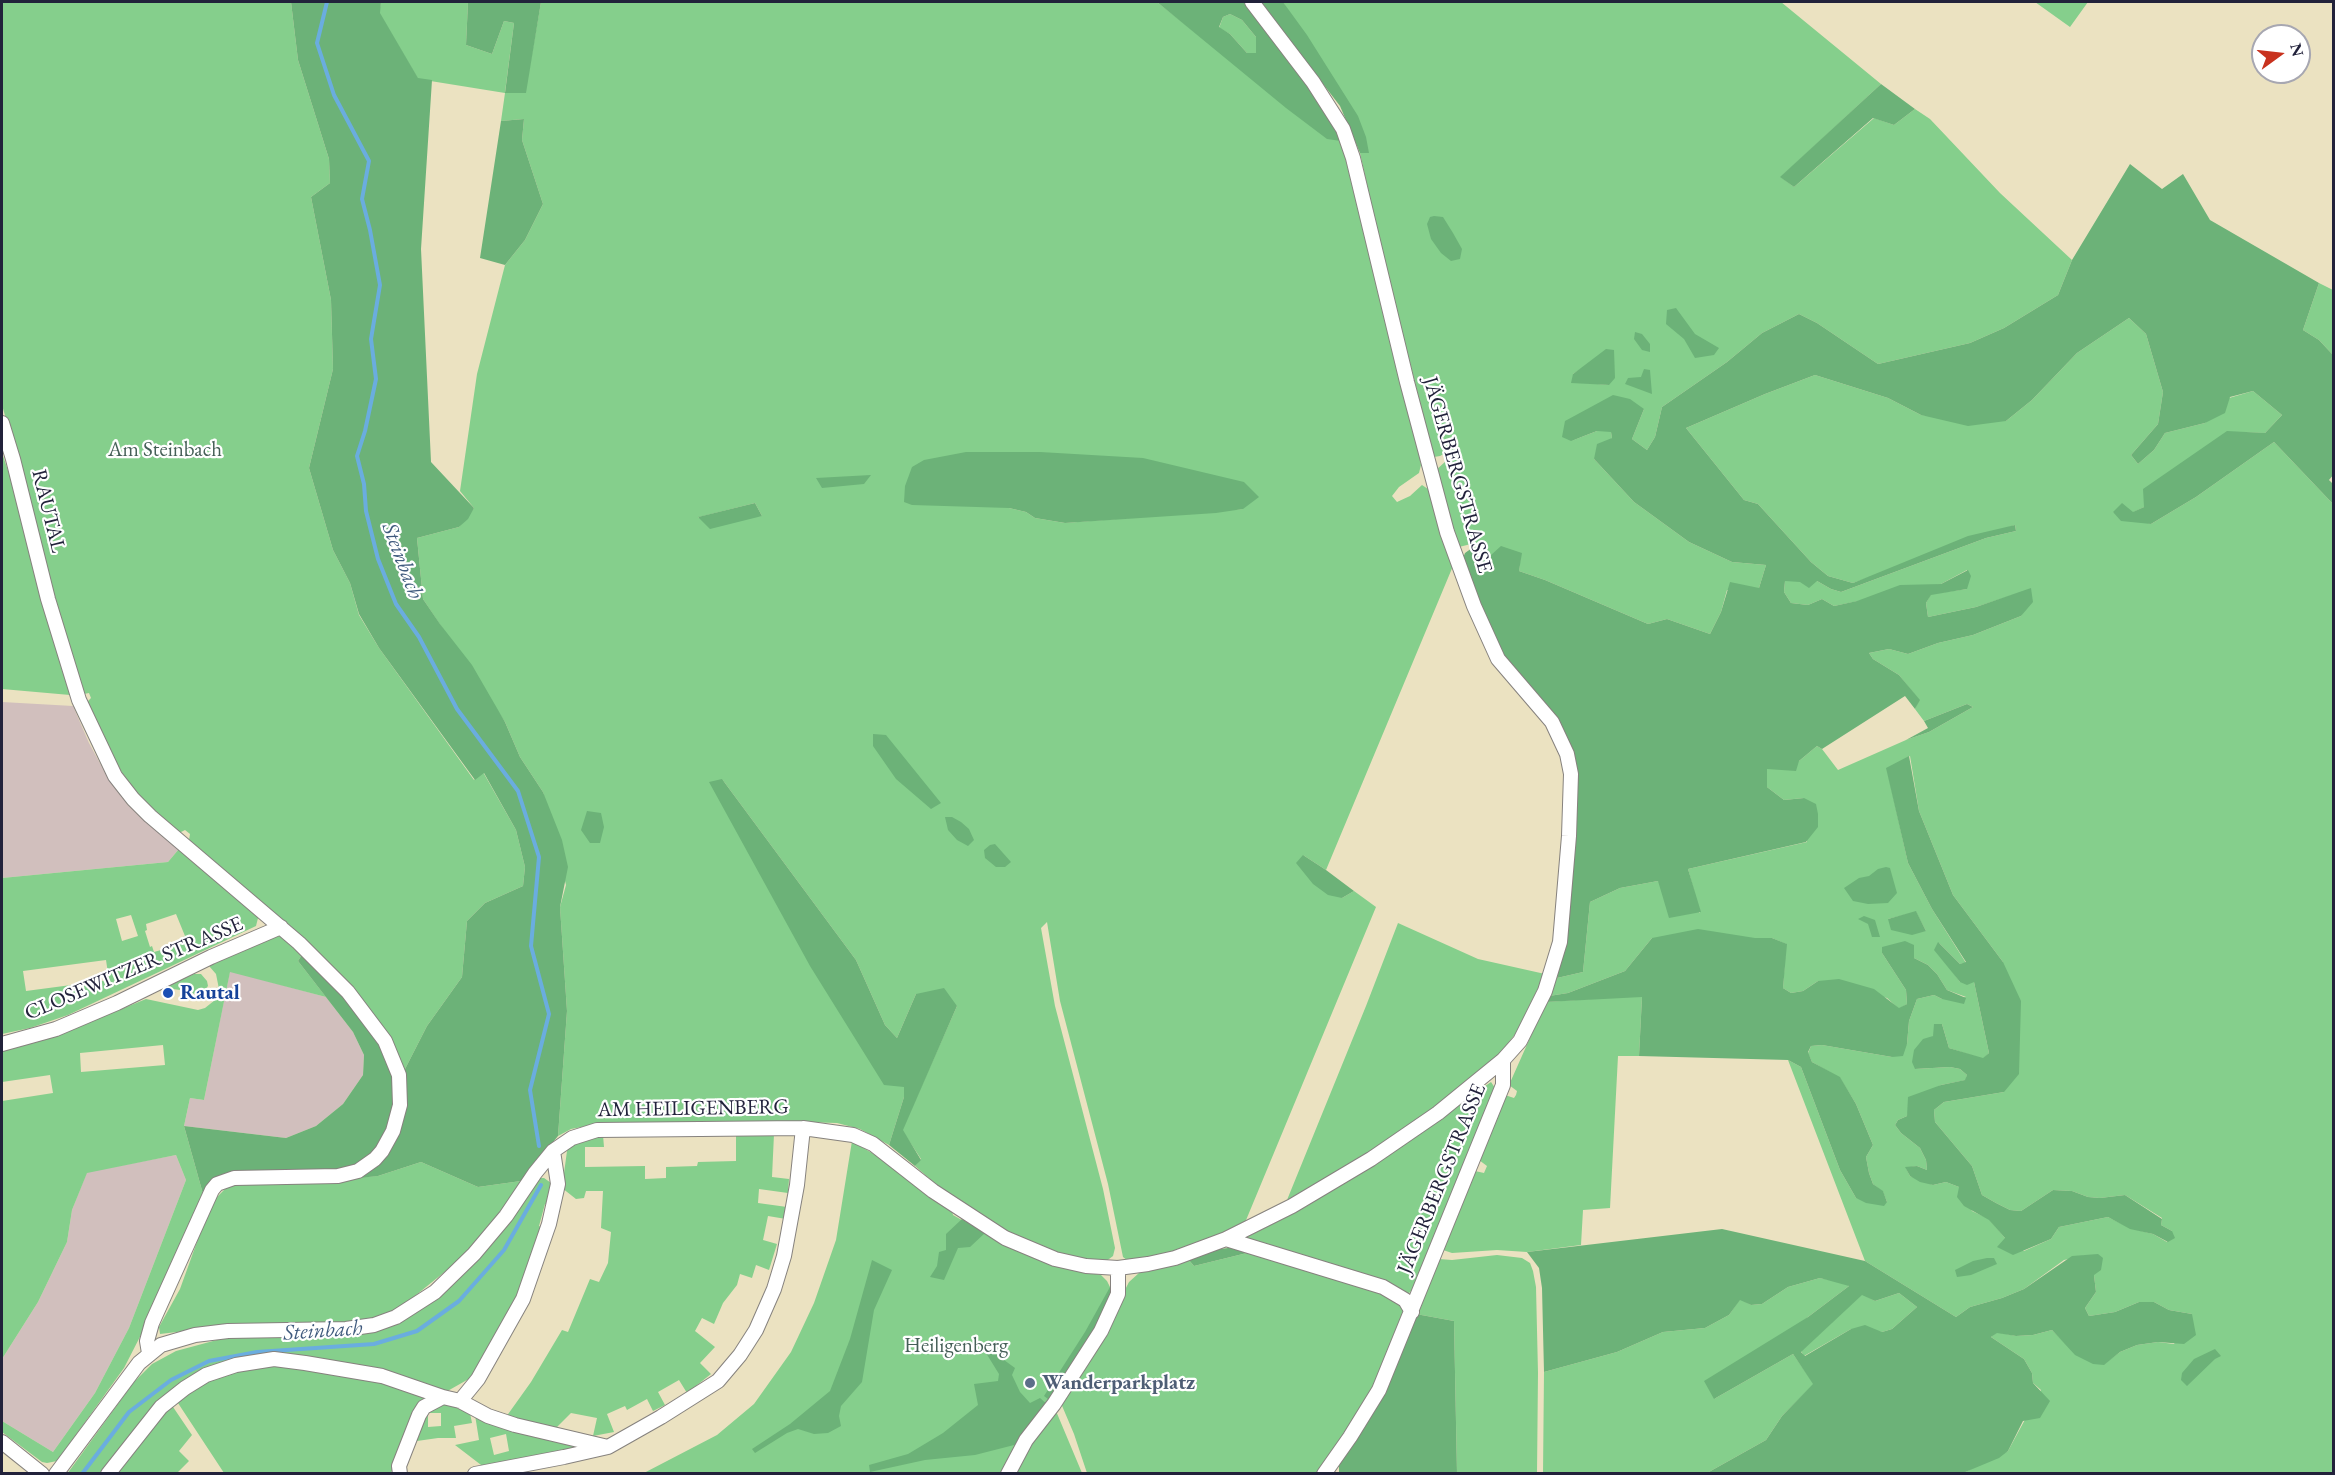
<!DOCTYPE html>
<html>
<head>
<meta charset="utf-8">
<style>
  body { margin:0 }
  #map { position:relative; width:2335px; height:1475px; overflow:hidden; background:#ebe2c1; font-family:"EB Garamond",serif }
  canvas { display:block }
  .frame { position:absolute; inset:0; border:3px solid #22223b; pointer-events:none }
  .north { position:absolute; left:2251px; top:24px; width:60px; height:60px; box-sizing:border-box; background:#fff; border:2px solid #a7a7b1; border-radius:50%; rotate:75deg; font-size:16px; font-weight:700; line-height:24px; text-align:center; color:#22223b }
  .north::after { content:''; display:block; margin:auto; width:21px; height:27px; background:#c8321e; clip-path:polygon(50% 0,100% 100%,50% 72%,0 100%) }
</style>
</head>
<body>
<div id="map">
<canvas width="2335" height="1475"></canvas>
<div class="frame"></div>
<div class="north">N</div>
</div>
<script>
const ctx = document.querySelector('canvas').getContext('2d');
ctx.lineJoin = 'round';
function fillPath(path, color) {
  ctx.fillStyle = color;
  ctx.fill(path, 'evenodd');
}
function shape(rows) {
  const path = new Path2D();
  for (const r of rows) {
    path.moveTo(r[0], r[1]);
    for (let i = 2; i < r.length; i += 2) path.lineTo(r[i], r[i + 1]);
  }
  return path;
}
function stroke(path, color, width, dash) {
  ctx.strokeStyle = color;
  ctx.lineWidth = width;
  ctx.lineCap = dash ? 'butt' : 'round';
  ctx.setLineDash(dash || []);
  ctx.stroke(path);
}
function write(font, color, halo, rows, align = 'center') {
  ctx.font = font + ' "EB Garamond",serif';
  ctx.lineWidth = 4.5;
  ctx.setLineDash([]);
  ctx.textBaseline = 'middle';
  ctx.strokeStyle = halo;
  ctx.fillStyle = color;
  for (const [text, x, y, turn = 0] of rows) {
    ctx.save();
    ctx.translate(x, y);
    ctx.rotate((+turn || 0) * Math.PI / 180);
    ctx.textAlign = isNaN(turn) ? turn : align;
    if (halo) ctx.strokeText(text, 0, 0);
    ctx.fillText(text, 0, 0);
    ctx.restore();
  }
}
fillPath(shape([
  [2,702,73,706,89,743,109,780,127,804,149,825,179,849,168,862,2,878],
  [230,971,326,997,353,1032,364,1055,363,1075,343,1104,316,1126,286,1138,184,1126,190,1098,204,1100],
  [176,1155,186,1180,129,1328,95,1393,53,1452,2,1421,2,1359,38,1302,67,1242,72,1210,87,1172]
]), '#d1bfbd');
fillPath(shape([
  [2,2,291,2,298,60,329,159,330,183,311,197,331,300,333,369,309,468,333,550,350,583,359,615,379,648,474,780,483,772,516,830,525,867,523,886,485,903,467,921,462,977,427,1026,404,1071,389,1038,189,840,190,834,185,830,179,833,138,795,121,771,86,703,91,698,89,693,84,694,67,645,28,496,2,405],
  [381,2,468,2,466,45,492,54,504,21,514,23,505,92,525,93,541,2,1157,2,1205,40,1341,141,1420,457,1421,465,1419,473,1399,487,1392,496,1397,502,1410,496,1422,485,1428,489,1453,566,1326,870,1303,855,1342,898,1354,891,1376,907,1244,1225,1215,1238,1158,1256,1128,1261,1123,1257,1108,1184,1060,1001,1047,922,1041,928,1055,1006,1103,1189,1115,1248,1113,1256,1105,1262,1055,1253,1006,1232,980,1217,938,1186,915,1166,921,1159,902,1130,957,1006,916,994,897,1038,885,1025,856,960,722,779,904,1087,904,1097,889,1145,860,1129,837,1123,803,1122,598,1124,571,1129,558,1136,567,1011,560,907,566,885,543,792,520,757,505,722,423,599,417,538,459,527,474,508,460,491,477,374,505,265,525,240,543,204,522,140,524,119,501,121,505,93,418,79,379,13],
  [755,503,762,516,698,518,699,517],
  [1009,508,1243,509,1065,523,1035,518,1026,512],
  [1283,2,1781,2,1881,84,1781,177,1794,187,1874,118,1894,125,1915,109,1930,119,2000,193,2072,260,2058,295,2004,328,1970,343,1878,364,1817,323,1799,314,1762,333,1727,362,1662,407,1655,437,1647,450,1632,439,1644,409,1571,441,1597,431,1611,431,1612,438,1594,459,1634,502,1689,542,1732,562,1766,565,1759,588,1727,590,1721,612,1710,634,1667,619,1648,624,1545,580,1519,571,1521,553,1491,555,1481,549,1472,548,1471,544,1459,547,1436,470,1455,453,1451,450,1440,456,1434,457,1384,261,1360,153,1368,153],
  [1590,363,1609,385,1575,382,1573,374],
  [2035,2,2088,2,2070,27],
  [1230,14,1242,20,1256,37,1256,53,1247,53,1230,34,1219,28,1223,17],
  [2319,283,2333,290,2333,355,2319,340,2303,330],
  [2129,318,2146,334,2163,392,2158,424,2131,455,2138,464,2154,450,2165,433,2205,423,2229,398,2253,391,2282,415,2265,433,2227,432,2144,507,2134,512,2113,512,2151,524,2196,497,2274,442,2333,504,2333,1473,1963,1473,2008,1451,2041,1390,2033,1383,2032,1373,2024,1359,1991,1337,1997,1332,2016,1336,2033,1335,2052,1330,2061,1339,2104,1364,2120,1352,2137,1345,2158,1342,2174,1344,2192,1314,2169,1310,2154,1302,2139,1302,2115,1312,2089,1316,2085,1308,2096,1292,2094,1275,2087,1255,2064,1260,2024,1289,2002,1298,1970,1307,1956,1317,1865,1261,1788,1060,1801,1067,1840,1170,1856,1198,1887,1202,1883,1192,1873,1184,1869,1173,1866,1157,1873,1145,1856,1104,1840,1078,1812,1062,1808,1053,1811,1046,1822,1045,1892,1057,1907,1044,1909,1021,1917,999,1934,995,1942,999,1966,997,1947,990,1937,974,1928,965,1914,958,1882,953,1906,990,1907,1004,1899,1009,1887,998,1818,981,1803,991,1791,993,1783,988,1786,944,1772,938,1652,938,1625,971,1568,993,1549,996,1557,978,1583,972,1590,902,1620,888,1658,881,1700,913,1688,869,1807,842,1804,798,1784,800,1767,787,1766,769,1799,761,1817,746,1822,749,1838,770,1906,740,1929,732,1973,707,1967,704,1924,721,1915,709,1919,700,1899,675,1873,659,1869,653,1889,649,1908,654,1938,643,1973,635,2021,616,2031,589,1976,607,1928,617,1926,603,1931,594,1967,589,1967,570,1941,584,1834,606,1822,599,1808,605,1791,603,1784,592,1785,581,1817,581,1831,589,1841,592,1986,538,2016,531,2015,525,1853,583,1828,576,1811,562,1758,504,1744,500,1686,428,1765,394,1815,375,1888,398,1921,415,2006,421,2032,400,2077,353],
  [1910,756,1919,811,1953,895,2003,962,2004,1092,1944,1102,1934,1110,1935,1122,1972,1166,1982,1195,1996,1203,2010,1210,2021,1211,2053,1190,2072,1191,2088,1197,2100,1198,2125,1195,2162,1218,2161,1225,2172,1231,2167,1242,2153,1234,2130,1228,2108,1217,2059,1227,2051,1239,2024,1251,2005,1238,1989,1219,1972,1211,1959,1187,1946,1182,1933,1185,1910,1176,1906,1168,1917,1166,1927,1170,1926,1160,1920,1148,1901,1133,1895,1125,1898,1120,1907,1116,1909,1109,1930,1091,1941,1085,1966,1080,1967,1075,1960,1069,1950,1067,1915,1069,1933,1036,1942,1024,1949,1048,1983,1059,1989,1053,1974,982,1960,982,1952,971,1939,943,1960,964,1966,963,1932,909,1908,863,1887,769],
  [1916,912,1926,931,1888,919],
  [2,453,18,500,70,695,2,689],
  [179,849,255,911,258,918,256,926,68,1015,30,1028,2,1034,2,878,168,862],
  [176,914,185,936,183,937,185,943,154,952,152,946,150,947,145,931,147,930,146,924],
  [131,915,138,936,122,941,116,919],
  [106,960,109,980,26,991,23,971],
  [1398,923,1478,959,1545,974,1516,1033,1495,1060,1433,1110,1367,1155,1287,1200,1366,1006],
  [278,936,289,939,303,953,298,961,326,997,230,972,204,1100,190,1098,184,1126,203,1194,146,1325,124,1368,57,1461,47,1463,42,1462,2,1432,2,1421,53,1452,95,1393,129,1328,186,1180,176,1155,87,1173,72,1210,67,1242,38,1302,2,1359,2,1101,53,1093,50,1075,2,1082,2,1050,53,1037,146,999,198,1010,205,1008,215,1000,219,989,216,974,209,966,268,938],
  [163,1045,165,1065,81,1072,80,1053],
  [194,974,201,974,207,981,208,986,201,994,180,993,180,990,173,989,172,992,167,991,166,987],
  [1621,997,1642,997,1639,1056,1618,1056,1610,1208,1583,1210,1581,1245,1527,1252,1497,1250,1452,1253,1443,1250,1475,1171,1484,1173,1487,1166,1479,1160,1505,1095,1514,1098,1516,1095,1517,1091,1509,1085,1546,1002],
  [1491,1082,1495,1088,1414,1288,1408,1294,1243,1239,1307,1206,1373,1164],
  [736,1134,774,1134,772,1177,789,1179,788,1193,759,1189,758,1203,787,1207,786,1219,768,1216,763,1240,777,1244,769,1270,756,1265,752,1278,740,1274,737,1285,723,1303,714,1324,702,1318,695,1331,715,1347,700,1363,711,1374,687,1393,679,1380,658,1392,665,1405,653,1411,647,1399,627,1410,625,1406,607,1414,614,1432,593,1436,597,1418,571,1413,554,1430,506,1417,531,1382,562,1330,568,1332,590,1279,599,1282,608,1263,611,1232,601,1228,603,1191,586,1191,584,1198,576,1199,562,1188,567,1151,570,1145,603,1135,604,1147,585,1147,585,1167,645,1166,645,1179,666,1178,666,1167,697,1166,698,1162,736,1161],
  [852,1141,890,1164,952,1211,953,1215,1002,1243,1052,1265,1101,1275,1107,1281,1112,1291,1098,1327,1002,1473,642,1474,717,1435,754,1404,791,1352,814,1303,836,1240],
  [421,1162,478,1187,521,1181,504,1211,473,1249,395,1312,373,1320,345,1324,227,1326,160,1334,159,1327,180,1289,211,1203,225,1189,234,1185,378,1176],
  [538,1178,544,1178,554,1185,550,1205,545,1204,539,1226,543,1228,518,1295,474,1376,444,1393,435,1391,401,1447,391,1473,224,1473,176,1400,202,1371,103,1473,67,1474,134,1382,152,1364,176,1351,228,1337,346,1335,438,1296],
  [1251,1252,1386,1291,1401,1303,1404,1316,1373,1389,1318,1473,1087,1473,1074,1434,1060,1401,1105,1329,1129,1282,1139,1273,1188,1259,1194,1266],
  [1497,1255,1522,1258,1530,1263,1533,1271,1536,1287,1538,1373,1537,1473,1457,1473,1454,1321,1416,1314,1439,1259,1452,1260],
  [1820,1278,1846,1283,1849,1286,1808,1317,1714,1399,1793,1354,1814,1384,1782,1416,1766,1440,1707,1473,1543,1474,1544,1372,1617,1352,1663,1332,1705,1328,1729,1315,1740,1299,1751,1305,1762,1304,1788,1287],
  [1899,1293,1917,1307,1892,1329,1882,1332,1851,1329,1804,1356,1801,1351,1862,1294,1875,1301],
  [443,1403,455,1405,470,1413,472,1423,454,1426,456,1438,438,1438,410,1442,423,1414],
  [428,1413,441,1413,441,1426,428,1427],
  [171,1404,192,1435,179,1451,189,1461,177,1473,110,1474],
  [1056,1411,1082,1473,1013,1474,1029,1443],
  [475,1415,583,1447,485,1468,455,1445,479,1440],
  [506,1434,509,1451,494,1455,490,1438]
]), '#85cf8c');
fillPath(shape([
  [291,2,381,2,380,13,418,78,432,80,421,249,431,462,474,508,468,519,459,527,417,538,423,599,440,624,472,665,505,722,520,757,543,792,562,840,568,867,560,907,567,1011,558,1136,521,1181,478,1187,421,1162,378,1176,349,1179,360,1175,406,1106,407,1091,404,1071,427,1026,462,977,467,921,485,903,523,886,525,867,516,830,484,773,475,780,379,648,359,614,350,583,333,550,309,468,333,369,331,300,311,197,330,183,329,159,298,60],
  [468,2,541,2,526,93,505,93,514,23,504,21,492,54,466,45],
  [1157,2,1244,2,1307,84,1327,113,1341,141,1327,139,1286,108],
  [1230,14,1242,20,1256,37,1256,53,1247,53,1230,34,1219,27,1223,17],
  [1260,2,1283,2,1307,35,1358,116,1366,137,1369,153,1360,153,1340,106],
  [1881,84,1915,109,1894,125,1873,118,1794,187,1780,177],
  [524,119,522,140,543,204,525,240,505,265,480,258,501,121],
  [2130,164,2162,189,2183,174,2210,220,2319,283,2303,330,2319,340,2333,355,2334,474,2329,480,2333,484,2333,504,2274,442,2196,497,2151,524,2121,521,2113,512,2122,503,2133,512,2144,507,2143,489,2227,431,2265,433,2282,415,2253,391,2230,397,2225,413,2205,423,2165,433,2154,450,2138,464,2131,455,2158,424,2163,392,2146,334,2129,318,2077,353,2032,400,2006,421,1968,426,1921,415,1888,398,1815,375,1765,394,1686,428,1744,500,1758,504,1811,562,1828,576,1853,583,1968,536,2015,525,2016,531,1986,538,1841,592,1831,589,1817,581,1809,588,1800,582,1785,581,1784,592,1791,603,1808,605,1822,599,1834,606,1857,601,1900,585,1941,584,1968,570,1971,576,1967,589,1931,595,1926,603,1928,617,1976,607,2031,588,2033,602,2021,616,1973,635,1938,643,1908,654,1889,649,1869,653,1873,659,1899,675,1920,700,1915,709,1905,696,1822,749,1817,746,1799,761,1796,771,1767,769,1767,787,1784,800,1804,798,1816,804,1818,814,1818,827,1806,842,1688,869,1701,912,1669,918,1658,881,1620,888,1590,902,1583,972,1557,978,1565,942,1573,752,1556,719,1502,656,1479,604,1463,558,1465,553,1472,548,1481,549,1491,555,1501,546,1522,553,1519,571,1545,580,1648,624,1667,619,1710,634,1721,612,1730,582,1759,588,1766,565,1732,562,1689,542,1634,502,1594,459,1597,444,1612,438,1611,432,1597,431,1571,441,1562,437,1565,421,1613,395,1630,399,1644,409,1632,439,1647,450,1655,437,1662,407,1727,362,1762,333,1799,314,1817,323,1878,364,1970,343,2004,328,2058,295,2072,260],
  [1434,216,1443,217,1453,233,1462,249,1460,259,1451,261,1441,253,1431,239,1427,224,1430,217],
  [1676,308,1695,334,1719,348,1714,355,1695,358,1684,339,1666,324,1667,310],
  [1635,332,1642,334,1650,344,1650,352,1642,350,1634,339],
  [1606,349,1614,350,1615,378,1609,385,1571,383,1573,374],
  [1644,369,1650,370,1652,394,1625,384,1628,378,1641,377],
  [966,452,1040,452,1143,458,1244,482,1259,497,1243,509,1216,513,1065,523,1035,518,1026,512,1009,508,912,505,904,502,905,486,912,467,924,460],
  [871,475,864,484,822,488,816,478],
  [755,503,762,516,710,529,698,517],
  [1967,704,1973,707,1929,732,1906,740,1928,728,1924,721],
  [873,734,886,735,941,803,931,809,896,779,873,746],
  [1909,756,1919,811,1953,895,2003,962,2021,1001,2019,1074,2004,1092,1944,1102,1934,1110,1935,1122,1972,1166,1982,1195,1996,1203,2010,1210,2021,1211,2053,1190,2072,1191,2088,1197,2100,1198,2125,1195,2162,1219,2161,1225,2172,1231,2175,1238,2168,1242,2153,1234,2130,1229,2108,1217,2059,1227,2051,1239,2013,1255,1997,1247,2005,1238,1989,1220,1964,1206,1957,1197,1959,1187,1946,1182,1933,1185,1920,1182,1910,1176,1905,1167,1917,1166,1927,1170,1926,1160,1920,1148,1901,1133,1895,1125,1898,1120,1907,1116,1908,1097,1941,1085,1965,1080,1967,1075,1960,1069,1950,1067,1915,1069,1912,1062,1914,1050,1923,1039,1933,1036,1934,1024,1942,1024,1949,1048,1983,1058,1989,1053,1974,982,1967,985,1960,982,1934,950,1938,942,1960,964,1966,962,1932,909,1908,863,1886,768],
  [722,779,856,960,885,1025,897,1038,916,994,944,988,957,1006,903,1130,921,1160,915,1166,889,1145,904,1097,904,1087,884,1085,810,966,709,782],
  [587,811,601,813,604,827,600,843,590,843,581,830],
  [945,817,952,817,961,822,969,829,974,840,968,846,957,840,948,830],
  [995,844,1011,862,1005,867,996,867,985,858,984,850,990,845],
  [1303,855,1326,870,1354,891,1342,898,1328,895,1313,884,1296,863],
  [1886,867,1890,868,1897,893,1888,903,1868,904,1853,901,1844,888,1859,878,1869,876,1878,869],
  [1916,911,1926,931,1912,935,1891,930,1888,919],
  [1864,916,1875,920,1880,937,1872,937,1868,924,1858,919],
  [1698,929,1755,938,1772,938,1787,944,1783,988,1791,993,1803,991,1818,981,1839,979,1874,989,1899,1008,1907,1004,1906,990,1882,953,1882,947,1905,941,1914,945,1914,958,1928,965,1937,974,1947,990,1966,998,1964,1004,1942,999,1934,995,1917,999,1909,1021,1907,1044,1903,1056,1892,1057,1822,1045,1811,1046,1808,1052,1812,1062,1840,1077,1856,1104,1873,1145,1866,1157,1869,1173,1873,1184,1883,1191,1887,1202,1884,1206,1866,1203,1856,1198,1840,1170,1801,1067,1788,1060,1639,1056,1642,997,1546,1002,1549,996,1568,993,1625,971,1652,938],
  [303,953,326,974,379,1043,392,1070,394,1104,388,1129,371,1156,349,1169,229,1173,220,1176,212,1181,203,1194,184,1126,286,1138,316,1126,343,1104,363,1075,364,1055,353,1032,298,961],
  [962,1219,985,1233,970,1247,958,1248,944,1280,930,1277,937,1266,939,1252,946,1250,946,1234],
  [1722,1229,1865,1261,1956,1317,1970,1307,2002,1298,2024,1289,2072,1256,2098,1254,2103,1258,2101,1270,2094,1275,2096,1292,2085,1308,2089,1316,2115,1312,2139,1302,2154,1302,2169,1310,2192,1314,2196,1335,2184,1344,2158,1342,2137,1345,2120,1352,2104,1365,2093,1364,2075,1355,2052,1330,2033,1335,2016,1336,1997,1333,1991,1337,2024,1359,2032,1373,2033,1383,2050,1401,2040,1418,2023,1421,2008,1451,1999,1458,1963,1473,1707,1473,1766,1440,1782,1416,1813,1384,1793,1354,1714,1399,1704,1381,1808,1317,1849,1286,1820,1278,1788,1287,1762,1304,1751,1305,1740,1300,1729,1315,1705,1328,1663,1332,1617,1352,1544,1372,1542,1288,1539,1268,1527,1252],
  [1899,1293,1917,1307,1892,1329,1882,1332,1865,1325,1851,1329,1805,1356,1801,1352,1862,1295,1875,1301],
  [1236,1247,1251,1252,1194,1266,1188,1259,1220,1249],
  [1987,1258,1994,1258,1997,1264,1971,1275,1957,1277,1955,1270,1973,1261],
  [872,1260,892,1270,874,1310,862,1382,841,1406,839,1416,841,1426,828,1433,814,1434,798,1429,787,1433,755,1453,752,1449,790,1424,830,1391,850,1339],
  [1110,1287,1113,1297,1098,1327,1053,1399,1048,1399,1044,1396,1085,1332],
  [1416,1314,1454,1321,1457,1473,1339,1473,1339,1465,1353,1444],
  [998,1349,1004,1360,1015,1368,1012,1375,1020,1392,1030,1403,1040,1398,1048,1405,1018,1444,975,1455,925,1460,870,1472,869,1465,908,1454,943,1433,978,1405,974,1384,998,1381,999,1374,986,1353],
  [2215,1349,2221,1356,2215,1359,2187,1386,2181,1380,2182,1373,2194,1359]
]), '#6cb278');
stroke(shape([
  [327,2,317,43,334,95,369,161,362,199,370,230,380,285,371,339,376,379,365,431,357,456,364,484,366,511,378,559,396,604,419,637,457,709,518,791,539,857,531,946,549,1014,530,1090,539,1146],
  [82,1474,129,1412,171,1380,209,1361,257,1352,374,1344,417,1331,459,1301,504,1250,541,1185]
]), '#6aaddf', 4);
const minor = shape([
  [2,423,13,459,48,599,79,700,115,776,133,799,150,816,299,943,348,992,385,1041,399,1075,400,1105,393,1131,382,1151,375,1159,358,1171,338,1176,234,1178,217,1184,212,1190,152,1323,147,1341,149,1353],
  [2,1044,56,1029,117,1003,211,957,281,927],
  [1226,1239,1383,1287,1405,1300,1412,1312],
  [460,1401,478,1379,523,1299,549,1224,558,1184,553,1151],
  [2,1442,42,1474],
  [608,1447,661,1417,718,1381,740,1355,756,1330,774,1289,784,1256,797,1185,803,1128],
  [56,1474,139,1363,161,1345,195,1335,228,1331,346,1329,374,1325,396,1317,435,1292,474,1254,506,1216,535,1173,553,1151,572,1138,597,1130,803,1128,853,1135,873,1144,933,1191,1005,1238,1055,1259,1086,1266,1118,1268,1148,1264,1175,1258,1226,1239,1292,1206,1371,1159,1438,1113,1503,1060,1520,1041,1545,991,1560,942,1569,836,1571,774,1567,754,1552,722,1498,659,1474,606,1447,532,1407,382,1353,158,1343,129,1313,82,1252,2],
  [108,1474,161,1407,185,1388,206,1375,236,1365,274,1359,305,1363,382,1376,443,1397],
  [400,1474,399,1466,419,1415,424,1407,443,1397,460,1401,488,1416,515,1425,608,1447,564,1457,475,1474],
  [1008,1474,1026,1440,1054,1404,1101,1331,1118,1294,1118,1268],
  [1324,1474,1350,1437,1379,1390,1503,1085,1503,1060]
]);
stroke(minor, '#86827e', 16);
stroke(minor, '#fff', 14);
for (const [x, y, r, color] of [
  [168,993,6,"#1a4fb4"],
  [1030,1383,6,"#5c6f8a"]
]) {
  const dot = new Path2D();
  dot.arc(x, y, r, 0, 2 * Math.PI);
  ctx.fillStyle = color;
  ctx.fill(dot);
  stroke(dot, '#fff', 2);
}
write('21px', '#455f57', '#fff', [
  ["Am Steinbach",165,450],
  ["Heiligenberg",956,1346]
]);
write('21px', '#22223b', '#fff', [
  ["JÄGERBERGSTRASSE",1457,475,74],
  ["RAUTAL",48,511,76],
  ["CLOSEWITZER STRASSE",134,969,-23],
  ["AM HEILIGENBERG",693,1109,-1],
  ["JÄGERBERGSTRASSE",1442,1179,-68]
]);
write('bold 21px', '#164399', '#fff', [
  ["Rautal",180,993]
], 'left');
write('bold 21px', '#4e5e75', '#fff', [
  ["Wanderparkplatz",1042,1383]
], 'left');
write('italic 22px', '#3f5a7d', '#fff', [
  ["Steinbach",402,561,69],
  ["Steinbach",323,1331,-4]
]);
</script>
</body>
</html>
